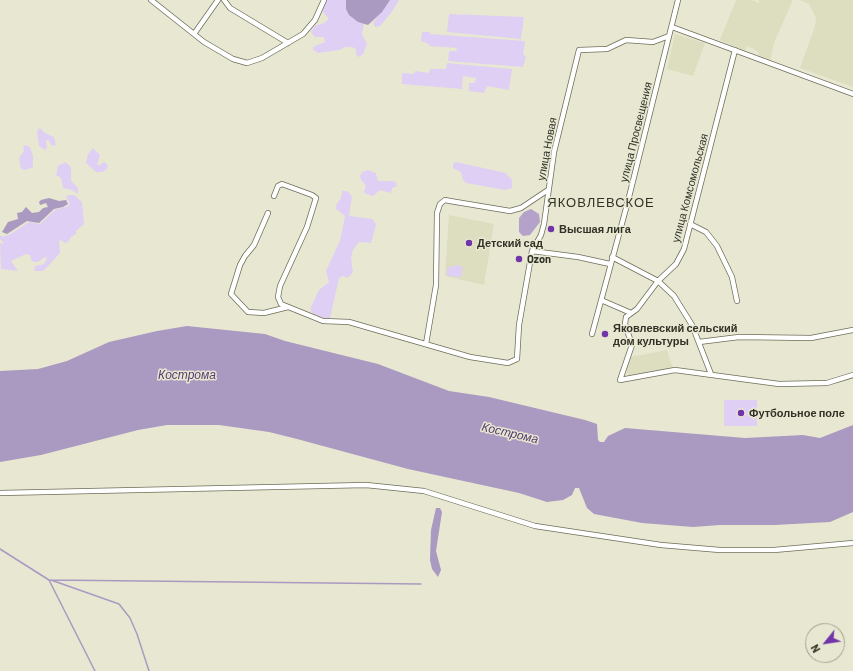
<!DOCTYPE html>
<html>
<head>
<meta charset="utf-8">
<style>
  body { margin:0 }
  #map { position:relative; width:853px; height:671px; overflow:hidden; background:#e8e8d2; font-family:Barlow,sans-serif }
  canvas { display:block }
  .north { position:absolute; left:805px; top:623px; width:40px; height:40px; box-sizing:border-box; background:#e8e8d2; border:1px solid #9f9f8e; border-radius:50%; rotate:240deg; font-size:11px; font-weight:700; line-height:16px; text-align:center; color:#313128 }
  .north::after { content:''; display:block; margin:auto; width:14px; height:18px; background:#7234a9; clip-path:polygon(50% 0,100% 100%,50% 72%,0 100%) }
</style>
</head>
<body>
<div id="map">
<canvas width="853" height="671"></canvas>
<div class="north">N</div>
</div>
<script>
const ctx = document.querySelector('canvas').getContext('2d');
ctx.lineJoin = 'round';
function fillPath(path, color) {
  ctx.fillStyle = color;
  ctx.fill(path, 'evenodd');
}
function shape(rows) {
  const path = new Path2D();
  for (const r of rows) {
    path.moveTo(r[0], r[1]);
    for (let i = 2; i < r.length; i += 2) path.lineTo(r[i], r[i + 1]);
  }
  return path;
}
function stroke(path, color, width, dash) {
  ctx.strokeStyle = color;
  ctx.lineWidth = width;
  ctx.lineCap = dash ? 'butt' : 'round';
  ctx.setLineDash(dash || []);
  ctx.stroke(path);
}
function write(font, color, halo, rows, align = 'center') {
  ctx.font = font + ' Barlow,sans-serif';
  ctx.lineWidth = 3;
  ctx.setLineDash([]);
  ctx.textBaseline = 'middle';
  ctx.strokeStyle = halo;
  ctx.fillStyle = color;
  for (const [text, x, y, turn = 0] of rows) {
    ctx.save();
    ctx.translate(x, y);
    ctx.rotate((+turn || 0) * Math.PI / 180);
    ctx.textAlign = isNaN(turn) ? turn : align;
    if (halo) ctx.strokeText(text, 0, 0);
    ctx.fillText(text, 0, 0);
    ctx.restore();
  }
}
fillPath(shape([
  [736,0,751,0,759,3,759,0,793,0,774,43,770,61,759,56,758,52,754,49,747,46,745,51,720,40],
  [800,0,853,0,853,87,800,68,815,26,816,18,809,4],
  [675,34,705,43,693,76,667,69],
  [449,215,494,224,484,285,445,276],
  [667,350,673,369,630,375,627,373,627,367,631,357]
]), '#ddddbf');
fillPath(shape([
  [326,0,346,0,346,9,358,22,364,24,362,34,367,44,363,54,359,57,356,55,356,49,352,47,346,47,339,50,318,53,313,50,313,47,325,42,324,37,315,37,311,32,315,26,324,23,329,19,322,11],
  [390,0,399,0,391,13,380,26,375,27,373,23,375,20],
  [449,14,524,17,521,39,447,32],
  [422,32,430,32,430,34,525,41,523,55,526,56,523,67,448,61,449,51,456,51,457,48,429,46,429,44,421,41],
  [447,63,512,69,509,90,487,86,484,93,469,91,469,83,475,83,476,78,463,76,462,89,402,84,402,73,414,74,415,71,429,73,430,69,446,69],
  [40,128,45,133,54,137,56,145,52,146,48,139,46,141,47,148,45,150,39,146,37,131],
  [25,145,30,147,33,156,33,167,26,170,21,169,19,158,24,151,23,146],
  [93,148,100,155,97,165,100,165,104,162,108,165,107,169,102,172,96,172,86,163,88,154],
  [65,162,71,167,71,181,78,188,78,194,72,190,63,188,61,178,56,175,58,166],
  [456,162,506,173,512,180,512,188,505,190,466,183,463,180,461,172,453,168,453,164],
  [368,170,376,173,378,181,393,181,396,182,397,186,392,188,391,193,380,190,373,196,366,194,364,192,366,186,361,180,360,176,362,172],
  [342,191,347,191,352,196,349,216,372,219,375,222,376,225,371,243,359,242,353,250,351,258,353,272,348,278,343,276,339,278,330,318,327,319,312,313,310,309,319,290,329,282,326,271,340,241,345,216,336,209,336,205,341,198],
  [68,195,74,195,82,202,84,224,76,231,76,234,71,237,68,242,65,243,61,240,59,241,60,253,50,264,43,271,34,271,35,266,44,264,47,258,45,257,38,262,35,262,32,261,30,255,26,254,11,261,18,271,1,269,0,243,3,244,3,242,0,239,0,235,2,237,9,235,29,222,40,224,55,210,68,206,70,203,66,198],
  [457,265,463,267,461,277,447,276,447,268],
  [724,400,757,400,757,426,724,426]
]), '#dfcff4');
fillPath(shape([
  [531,209,539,214,540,222,530,235,523,236,519,232,519,218,524,212]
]), '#b4a2cb');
fillPath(shape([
  [346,0,390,0,382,12,368,25,358,22,349,15,346,9],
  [49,198,59,201,66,200,68,204,63,207,54,209,39,223,27,221,7,234,2,232,8,222,18,219,17,213,22,212,26,207,32,213,39,212,43,208,48,207,46,203,40,205,39,202,41,200],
  [187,326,265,334,285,341,378,364,449,391,489,397,585,420,597,424,598,440,600,442,604,442,608,436,625,428,745,438,803,435,820,438,853,425,853,512,830,522,775,525,720,525,693,527,642,523,594,514,587,508,579,488,575,488,572,495,563,500,547,502,519,493,408,469,297,439,269,432,219,425,167,425,138,430,41,455,0,462,0,371,38,369,67,361,109,342,157,331],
  [436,508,440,508,442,512,436,551,441,570,438,577,432,569,430,560,431,530]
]), '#aa99c1');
stroke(shape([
  [0,549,49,580,95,671],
  [49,580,421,584],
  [51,580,119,604,130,618,137,634,149,671]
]), '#aa99c1', 1.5);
const minor = shape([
  [151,0,204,42,233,59,247,63,262,58,303,34,315,20,324,0],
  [224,0,230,8,288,43],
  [672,27,853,94],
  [194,34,218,0],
  [735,50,684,249,676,264,658,281,637,309,626,317,625,324,632,345,620,380,675,370,779,384,827,383,853,375],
  [274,196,278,186,282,184,312,195,316,198,307,227,280,286,278,297,281,304,323,321,349,322,470,357,508,363,517,359,519,325,532,251,578,257,610,264],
  [268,213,254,245,245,256,240,265,231,294,248,312,264,313,288,307],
  [690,224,706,232,717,246,732,277,737,301],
  [532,251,541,235,544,224,554,152,579,50,607,49,626,40,653,42,669,36],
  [612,257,658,281,674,296,692,325,711,374],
  [601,300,631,313],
  [592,334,628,201,678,0],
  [699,342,739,337,811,338,853,330],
  [426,344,436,285,437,213,440,204,445,200,450,201,510,211,521,208,548,190],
  [0,493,366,485,424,491,535,526,661,545,720,550,774,550,853,543]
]);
stroke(minor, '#6d6d59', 6);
stroke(minor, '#fff', 4.5);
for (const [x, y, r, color] of [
  [551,229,4,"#7234a9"],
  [469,243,4,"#7234a9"],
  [519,259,4,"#7234a9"],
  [605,334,4,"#7234a9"],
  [741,413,4,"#7234a9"]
]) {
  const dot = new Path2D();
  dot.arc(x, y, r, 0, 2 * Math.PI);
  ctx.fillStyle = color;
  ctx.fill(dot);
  stroke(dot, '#e8e8d2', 1.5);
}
write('11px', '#313128', '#e8e8d2', [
  ["улица Просвещения",636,132,-76],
  ["улица Новая",547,149,-79],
  ["улица Комсомольская",690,188,-75]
]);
write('bold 11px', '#313128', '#e8e8d2', [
  ["Высшая лига",559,229],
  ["Детский сад",477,243],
  ["Ozon",527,259],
  ["Яковлевский сельский",613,328],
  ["дом культуры",613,341],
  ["Футбольное поле",749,413]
], 'left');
write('italic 12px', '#533a6f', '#e8e8d2', [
  ["Кострома",187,375],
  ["Кострома",510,433,13]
]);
ctx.letterSpacing = '1px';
write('13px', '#313128', '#e8e8d2', [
  ["ЯКОВЛЕВСКОЕ",601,203]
]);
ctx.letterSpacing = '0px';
</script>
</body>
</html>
